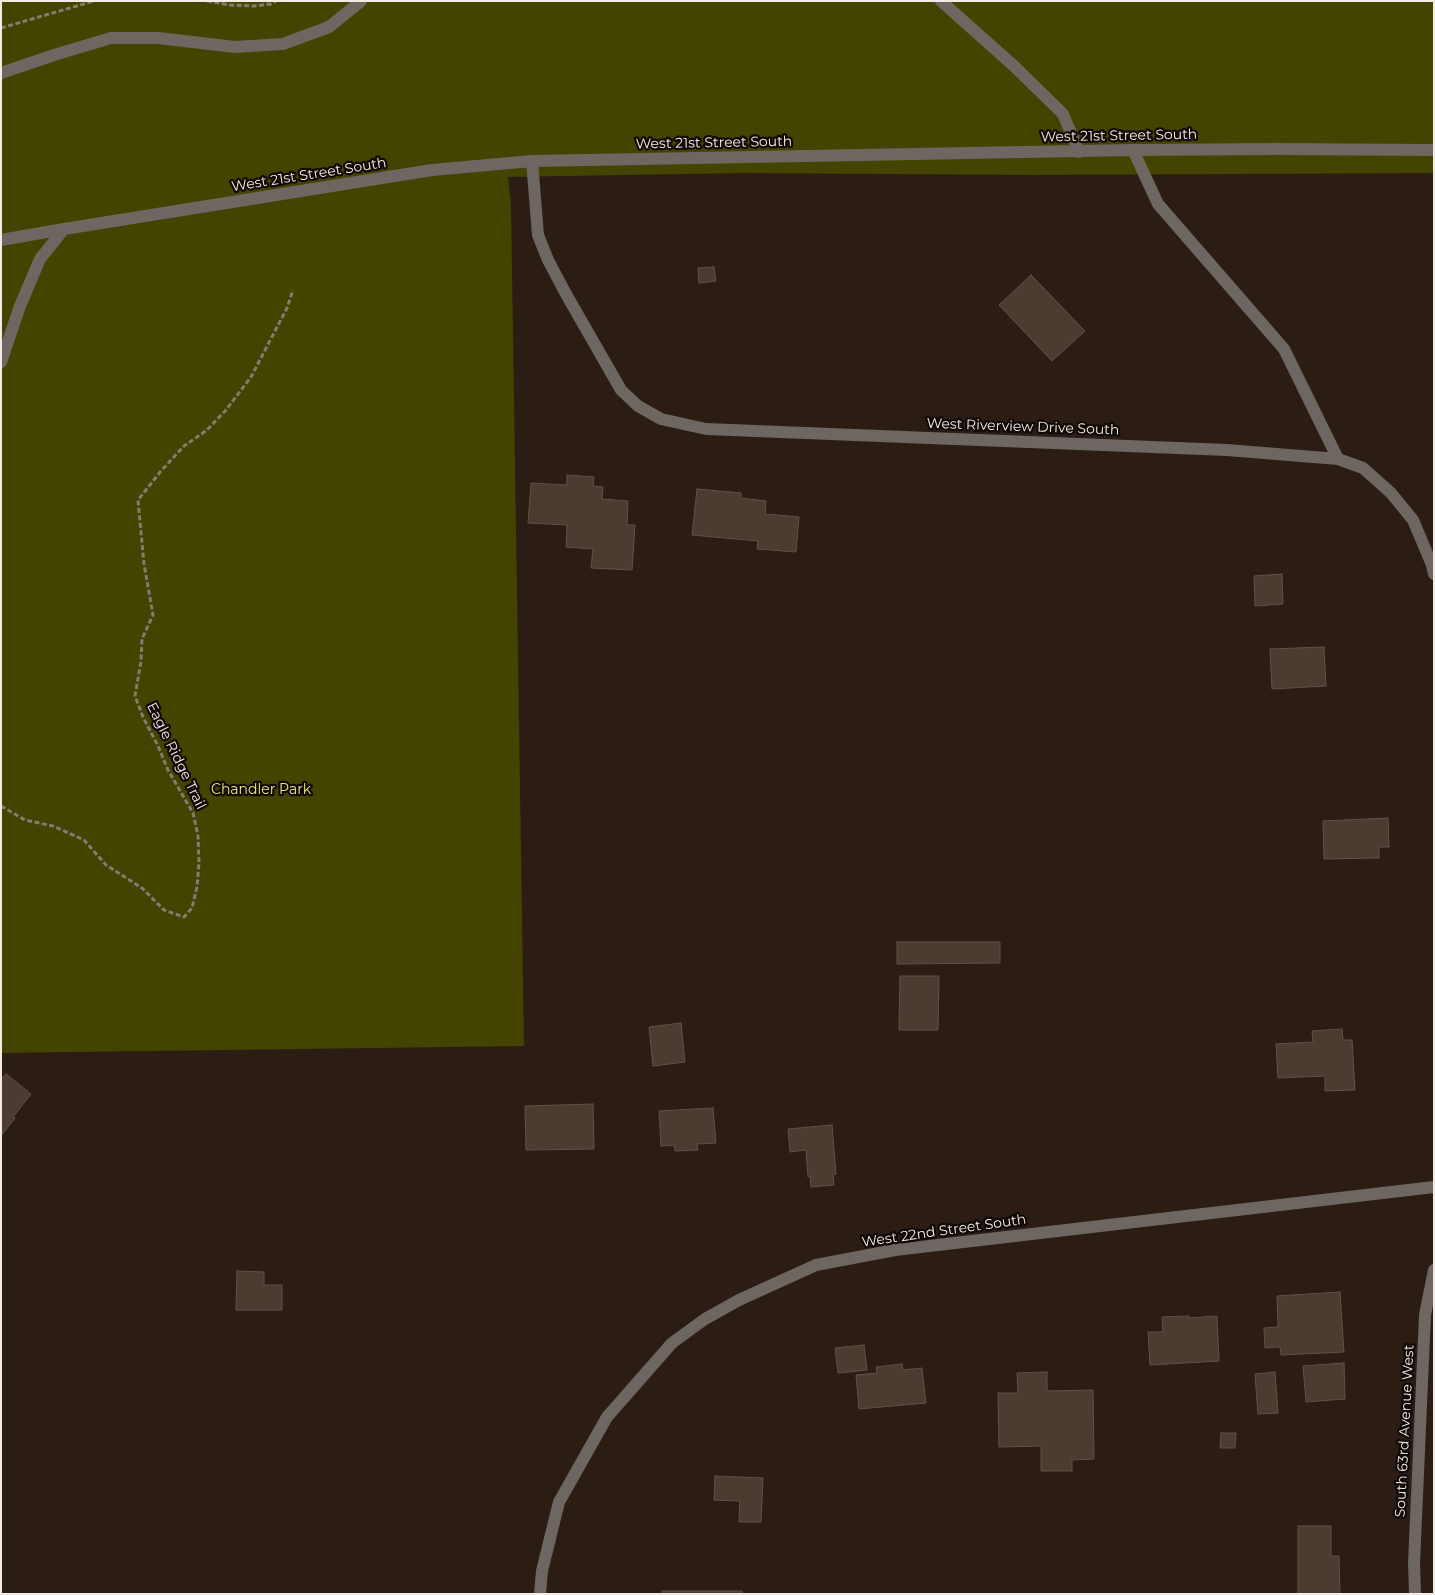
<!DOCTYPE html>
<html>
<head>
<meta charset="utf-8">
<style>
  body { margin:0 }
  #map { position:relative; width:1435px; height:1595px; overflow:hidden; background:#2c1d14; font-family:Montserrat,sans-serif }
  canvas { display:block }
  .frame { position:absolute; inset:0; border:2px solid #f5ebe5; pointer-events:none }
</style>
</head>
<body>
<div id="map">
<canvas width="1435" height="1595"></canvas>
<div class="frame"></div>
</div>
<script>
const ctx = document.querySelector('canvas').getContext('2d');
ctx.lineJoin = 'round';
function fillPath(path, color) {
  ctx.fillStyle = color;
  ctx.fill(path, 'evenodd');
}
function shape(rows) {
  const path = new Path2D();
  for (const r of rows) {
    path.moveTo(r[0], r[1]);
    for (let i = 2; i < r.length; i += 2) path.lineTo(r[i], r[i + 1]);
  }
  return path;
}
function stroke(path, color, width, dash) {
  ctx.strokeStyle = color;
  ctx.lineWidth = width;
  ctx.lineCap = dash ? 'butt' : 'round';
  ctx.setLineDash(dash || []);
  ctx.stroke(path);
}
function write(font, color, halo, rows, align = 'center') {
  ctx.font = font + ' Montserrat,sans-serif';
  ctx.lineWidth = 4.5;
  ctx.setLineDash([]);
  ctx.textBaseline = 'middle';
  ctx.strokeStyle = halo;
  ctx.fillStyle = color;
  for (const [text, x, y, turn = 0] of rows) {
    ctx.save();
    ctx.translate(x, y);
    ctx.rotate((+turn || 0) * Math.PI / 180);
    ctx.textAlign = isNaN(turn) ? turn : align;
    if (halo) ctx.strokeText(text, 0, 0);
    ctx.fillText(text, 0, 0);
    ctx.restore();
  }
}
fillPath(shape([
  [1,1,1434,1,1434,173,1032,175,743,173,508,177,511,205,524,1046,1,1053]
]), '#424400');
const building = shape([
  [714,267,716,281,699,283,698,268,714,267],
  [1031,275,1085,331,1052,361,999,305,1031,275],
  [567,475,594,477,593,486,603,487,602,499,628,501,627,525,635,525,632,570,591,568,593,549,566,547,567,525,528,523,531,483,567,485,567,475],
  [697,489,741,493,741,498,766,501,765,514,799,517,796,552,757,549,758,541,692,535,697,489],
  [1282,574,1283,604,1255,606,1254,576,1282,574],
  [1324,647,1326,686,1272,689,1270,649,1324,647],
  [1388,818,1389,847,1379,847,1379,858,1324,859,1323,821,1388,818],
  [897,942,1000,942,1000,963,897,964,897,942],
  [900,976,939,976,938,1030,899,1030,900,976],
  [681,1023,685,1062,653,1066,649,1027,681,1023],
  [1342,1029,1343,1040,1352,1040,1355,1090,1325,1091,1325,1076,1278,1078,1276,1044,1313,1042,1312,1031,1342,1029],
  [6,1074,31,1094,13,1117,15,1118,1,1136,1,1079,6,1074],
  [593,1104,594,1149,526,1150,525,1106,593,1104],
  [713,1108,716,1143,697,1144,698,1150,675,1151,674,1145,661,1146,659,1111,713,1108],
  [832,1125,836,1174,833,1175,834,1185,811,1187,810,1176,808,1177,806,1150,790,1152,788,1129,832,1125],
  [237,1271,264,1272,264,1285,282,1285,282,1310,236,1310,237,1271],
  [1340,1292,1344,1352,1281,1355,1280,1347,1265,1348,1264,1328,1278,1327,1277,1296,1340,1292],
  [1189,1316,1189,1318,1217,1316,1219,1361,1150,1365,1148,1332,1163,1332,1162,1317,1189,1316],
  [864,1345,867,1370,838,1373,835,1348,864,1345],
  [1344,1363,1345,1399,1306,1402,1303,1366,1344,1363],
  [902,1364,903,1370,922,1368,926,1403,859,1409,856,1375,877,1373,876,1367,902,1364],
  [1047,1372,1047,1391,1093,1390,1094,1459,1072,1460,1072,1471,1041,1471,1041,1446,999,1447,998,1393,1018,1393,1017,1373,1047,1372],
  [1275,1372,1278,1413,1258,1414,1255,1374,1275,1372],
  [1221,1433,1236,1433,1235,1448,1220,1448,1221,1433],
  [715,1476,763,1478,761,1522,739,1522,740,1501,714,1500,715,1476],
  [1298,1526,1331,1526,1331,1556,1339,1556,1340,1594,1298,1594,1298,1526],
  [662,1591,742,1591,742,1594,662,1594,662,1591]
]);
fillPath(building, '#4b3b31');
stroke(building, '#625146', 1);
stroke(shape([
  [207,1,230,5,254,6,271,4,276,1],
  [1,28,94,1],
  [1,806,25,820,53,826,84,840,106,865,142,888,164,910,184,917,192,908,197,887,199,863,198,836,193,813,168,770,158,746,143,717,135,696,141,661,142,639,153,615,144,564,138,500,161,471,184,446,207,430,226,410,251,377,287,308,293,290]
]), '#867a72', 3, [5, 2.5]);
stroke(shape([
  [941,1,1014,66,1063,114,1079,152],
  [1,73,54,55,111,38,158,38,235,47,283,44,329,27,361,1],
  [1133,150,1158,204,1284,349,1338,459],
  [532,161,538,235,548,260,566,294,621,390,638,406,661,419,706,429,1227,450,1338,459,1363,468,1391,493,1413,520,1432,565,1434,574],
  [1,240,64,229,432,170,532,161,1133,150,1276,149,1434,150],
  [1,362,20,306,40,259,64,229],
  [540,1594,542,1571,559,1502,607,1417,672,1343,705,1319,739,1300,816,1265,895,1250,1434,1187],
  [1415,1594,1414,1563,1425,1315,1434,1270]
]), '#6e6661', 12);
write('14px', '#f5ebe5', '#0f0906', [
  ["West 21st Street South",1119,136,-1],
  ["West 21st Street South",714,143,-1],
  ["West 21st Street South",309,175,-9],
  ["West Riverview Drive South",1023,427,2],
  ["Eagle Ridge Trail",176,756,64],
  ["West 22nd Street South",944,1231,-8],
  ["South 63rd Avenue West",1405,1431,-87]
]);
write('14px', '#e6ec7d', '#0f0906', [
  ["Chandler Park",261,790]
]);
</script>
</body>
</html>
